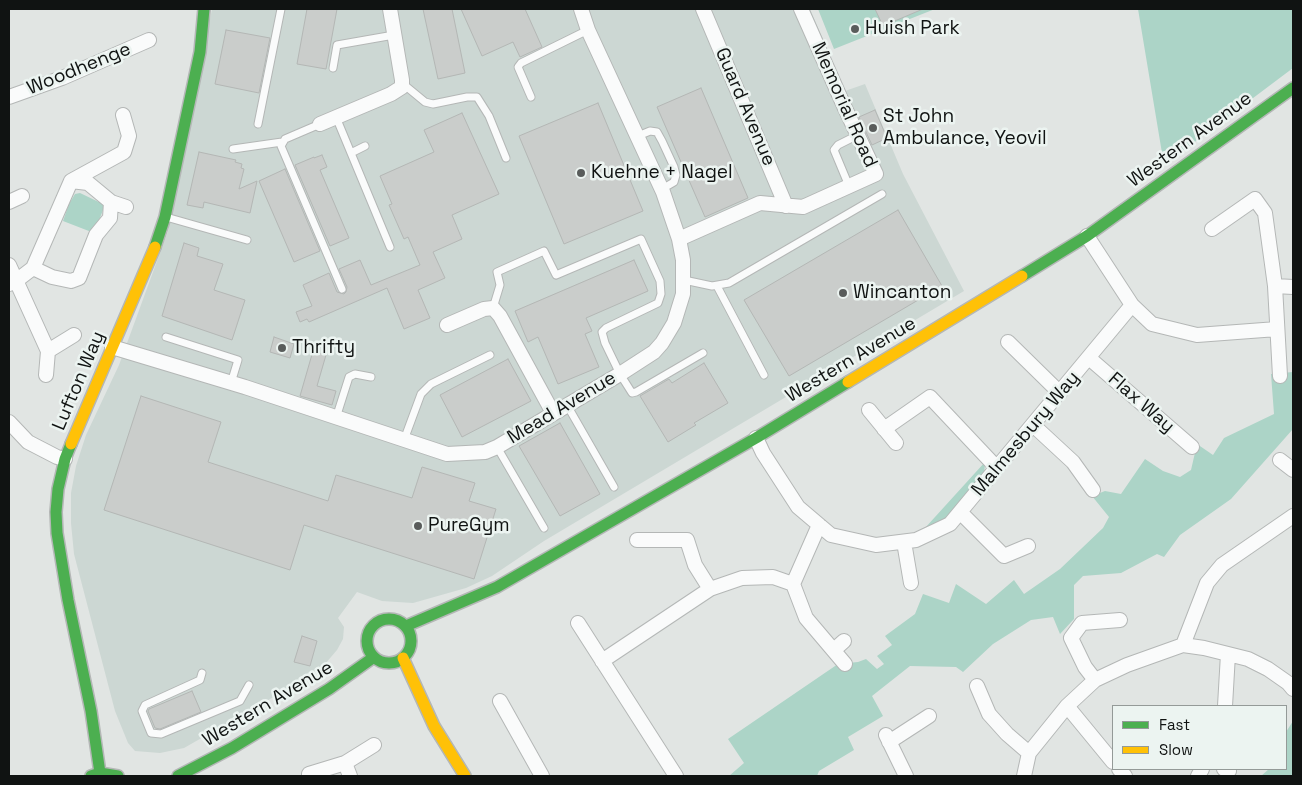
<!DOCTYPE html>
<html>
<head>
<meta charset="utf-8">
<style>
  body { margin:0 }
  #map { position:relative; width:1302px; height:785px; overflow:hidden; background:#e1e5e3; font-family:"Space Grotesk",sans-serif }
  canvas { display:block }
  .frame { position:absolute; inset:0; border:10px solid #101312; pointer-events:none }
  .legend { position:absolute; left:1112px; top:705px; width:175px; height:65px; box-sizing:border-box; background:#ecf4f1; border:1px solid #949a98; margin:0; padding:6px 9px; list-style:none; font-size:15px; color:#101312 }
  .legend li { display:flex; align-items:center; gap:10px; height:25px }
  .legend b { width:25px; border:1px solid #949a98 }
</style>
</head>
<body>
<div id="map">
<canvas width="1302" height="785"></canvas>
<div class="frame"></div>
<ul class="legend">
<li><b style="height:6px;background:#4caf50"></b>Fast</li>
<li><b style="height:6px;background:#ffc107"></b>Slow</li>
</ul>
</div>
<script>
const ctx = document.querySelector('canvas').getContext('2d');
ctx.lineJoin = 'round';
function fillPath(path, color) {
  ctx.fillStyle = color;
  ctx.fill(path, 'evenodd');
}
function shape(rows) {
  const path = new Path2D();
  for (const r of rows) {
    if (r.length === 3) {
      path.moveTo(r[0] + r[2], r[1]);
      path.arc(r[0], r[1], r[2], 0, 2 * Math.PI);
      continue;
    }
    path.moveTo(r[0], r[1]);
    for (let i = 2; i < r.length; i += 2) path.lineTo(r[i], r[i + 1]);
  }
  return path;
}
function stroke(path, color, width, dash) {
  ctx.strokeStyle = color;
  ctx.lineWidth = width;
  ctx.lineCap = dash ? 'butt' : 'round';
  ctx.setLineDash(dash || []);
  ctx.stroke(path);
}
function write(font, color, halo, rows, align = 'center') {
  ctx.font = font + ' "Space Grotesk",sans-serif';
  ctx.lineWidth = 5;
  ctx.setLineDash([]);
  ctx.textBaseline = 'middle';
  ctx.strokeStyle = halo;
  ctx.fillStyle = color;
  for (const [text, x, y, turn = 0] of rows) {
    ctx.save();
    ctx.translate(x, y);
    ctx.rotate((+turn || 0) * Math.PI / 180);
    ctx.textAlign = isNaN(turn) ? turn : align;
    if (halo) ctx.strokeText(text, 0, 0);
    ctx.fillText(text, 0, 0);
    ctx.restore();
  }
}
fillPath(shape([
  [212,9,810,9,845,91,865,84,903,174,964,291,544,541,492,576,466,588,413,603,382,601,357,592,338,618,344,627,343,639,337,650,325,664,300,682,184,748,160,753,135,751,128,743,115,711,74,554,71,523,71,493,76,466,86,435,119,365,168,231]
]), '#ccd7d3');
fillPath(shape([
  [818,9,935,9,834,49],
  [1138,9,1293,9,1293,68,1164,165],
  [80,193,105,205,94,233,63,221,69,204,75,194],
  [1293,372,1293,429,1231,499,1180,535,1164,557,1157,554,1121,573,1083,576,1074,585,1074,619,1060,634,1053,617,1031,620,993,644,963,672,956,667,910,666,872,696,883,716,848,737,854,750,819,771,817,776,729,776,744,763,728,739,838,664,858,662,866,659,877,669,884,664,877,656,892,645,885,636,915,614,923,594,949,603,956,584,986,604,1014,580,1024,594,1060,569,1103,528,1109,517,1092,496,1105,491,1121,494,1145,459,1163,471,1180,477,1191,470,1197,444,1213,455,1224,438,1274,414,1271,374],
  [985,462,984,477,947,520,927,530,925,528],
  [1293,721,1293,776,1261,776,1269,769,1286,769,1286,732]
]), '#acd4c7');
const building = shape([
  [307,9,337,9,326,69,297,64,307,9],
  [423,9,452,9,465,73,438,79,423,9],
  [461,9,525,9,542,47,520,57,513,42,482,56,461,9],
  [875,9,923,9,883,26,875,9],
  [226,30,270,38,259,93,215,84,226,30],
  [701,88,748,198,705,217,657,107,701,88],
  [598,103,643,211,564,244,519,136,598,103],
  [875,110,887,138,872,145,859,117,875,110],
  [462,113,499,194,452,215,462,239,433,252,445,278,418,290,430,318,404,329,387,288,309,322,307,319,300,322,296,312,312,306,303,285,329,273,337,292,344,294,346,292,347,287,339,269,360,260,371,285,420,265,408,237,404,239,389,205,392,204,380,176,434,152,424,130,462,113],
  [199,152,236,160,235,162,242,164,241,168,244,169,239,189,257,181,250,213,204,202,203,208,187,205,199,152],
  [322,155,327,167,320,170,349,238,330,246,295,165,314,157,314,158,322,155],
  [285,169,320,251,294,262,259,181,285,169],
  [898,210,942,286,789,376,744,300,898,210],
  [184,243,199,248,197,256,223,264,214,290,245,300,232,340,162,316,184,243],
  [634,260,648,291,586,318,592,331,585,334,599,367,558,384,538,337,528,342,515,311,634,260],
  [274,337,294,344,290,358,270,352,274,337],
  [313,351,326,355,317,386,336,391,332,405,300,396,313,351],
  [508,359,531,401,462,437,440,395,508,359],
  [704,363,728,403,694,423,696,425,668,442,640,396,669,379,672,383,704,363],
  [141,396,221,422,208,462,328,501,336,475,412,498,422,467,475,483,469,501,496,509,474,579,304,525,290,570,104,510,141,396],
  [560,423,600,494,560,516,519,446,560,423],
  [302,636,317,641,310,666,294,662,302,636],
  [192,691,201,712,160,729,155,728,148,711,149,709,192,691]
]);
fillPath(building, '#cacdcb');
stroke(building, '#b4b7b5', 1);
const lane = shape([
  [333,68,337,45,394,35],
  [402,83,425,102,433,104,467,97,477,97,489,116,506,158],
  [531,97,518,67,521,63,588,30],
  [336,117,390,247],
  [258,124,281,9],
  [320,124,285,139,281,146,342,289],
  [638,136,650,131,657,132,662,141,674,167,676,175,674,182,662,189],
  [233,149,282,142],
  [351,153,365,146],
  [849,186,834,150,838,145,858,135],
  [166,217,247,240],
  [684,280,712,286,729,283,882,194],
  [717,286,764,375],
  [493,308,500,285,497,272,544,251,556,275,641,239,660,281,661,294,658,303,606,328,602,332,605,343,620,374,632,393,636,392,703,353],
  [166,337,238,360,231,383],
  [567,405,614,487],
  [336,418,349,377,355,374,371,377],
  [404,440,421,394,431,384,490,355],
  [497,447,544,528],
  [202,673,200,680,145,705,142,711,151,733,161,734,240,701,249,685]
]);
const street = shape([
  [703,9,786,206],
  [9,97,62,78,149,40],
  [320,124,391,94,402,87,402,80,390,9],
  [9,202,22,196],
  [111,202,126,207],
  [1212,229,1255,199,1265,213,1275,286,1280,376],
  [1087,236,1132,305,1152,324,1197,335,1277,329],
  [679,239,760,203,803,207,876,174,844,106,801,9],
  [9,265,48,351],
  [33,268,52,277,71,281,79,278,96,235,110,218,111,202,88,183,71,181],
  [9,284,16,281,33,268,71,181,124,152,129,136,123,115],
  [1275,286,1293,287],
  [447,325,484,309,493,308,500,316,553,413],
  [1008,342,1060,393],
  [112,347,245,387,447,454,485,452,497,447,620,374,654,352,662,343,674,323,683,294,683,260,679,239,663,192,588,30,581,9],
  [1089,358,1192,447],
  [46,375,48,351,74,335],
  [869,410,896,443],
  [9,422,28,442,57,457,65,459],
  [1033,425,1073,462,1093,490],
  [884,429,930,397,997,468],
  [756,438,763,453,798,507,831,535,876,545,916,540,950,524,1132,305],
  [1280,460,1293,470],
  [960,512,1004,556,1028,546],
  [819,525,793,584,806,618,845,664],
  [637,540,687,540,695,565,710,589],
  [904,542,911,583],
  [578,623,676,776],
  [1183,645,1207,583,1222,565,1293,516],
  [834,650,844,641],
  [602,661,710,589,742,578,773,577,793,584],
  [1095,680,1085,667,1071,638,1082,623,1120,620],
  [977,686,989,714,1007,734,1029,753],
  [500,701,542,776],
  [1067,706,1113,762],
  [1225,706,1228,654],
  [886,735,906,776],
  [889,742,929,716],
  [345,763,350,776],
  [1119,769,1125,776],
  [1224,769,1229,771],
  [309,774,345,763,374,745],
  [1024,776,1029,753,1067,706,1095,680,1127,665,1183,645,1204,648,1248,659,1268,669,1288,683,1293,689],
  [1198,776,1202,769]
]);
const fast = shape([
  [155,247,165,217,200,52,204,9],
  [1022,276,1087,236,1293,88],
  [71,444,65,459,58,489,56,512,57,533,68,600,91,711,100,773],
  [389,641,22],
  [406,626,497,587,756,438,848,382],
  [91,776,100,773,118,776],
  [178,776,232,748,329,689,374,657]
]);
const slow = shape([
  [848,382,1022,276],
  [71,444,155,247],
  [403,658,434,726,465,776]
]);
stroke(lane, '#b4b7b6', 9);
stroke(street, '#b4b7b6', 16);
stroke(fast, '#b4b7b6', 14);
stroke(slow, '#b4b7b6', 14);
stroke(lane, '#fafbfb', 7);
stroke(street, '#fafbfb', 14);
stroke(fast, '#4caf50', 11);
stroke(slow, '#ffc107', 11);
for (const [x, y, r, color] of [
  [855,29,5,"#595c5b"],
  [873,128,5,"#595c5b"],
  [581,173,5,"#595c5b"],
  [843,293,5,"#595c5b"],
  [282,348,5,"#595c5b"],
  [418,526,5,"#595c5b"]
]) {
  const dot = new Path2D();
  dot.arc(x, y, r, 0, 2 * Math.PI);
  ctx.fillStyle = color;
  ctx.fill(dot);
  stroke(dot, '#ecf4f1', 2);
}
write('19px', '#101312', '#ecf4f1', [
  ["Huish Park",865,29],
  ["St John",883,117],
  ["Ambulance, Yeovil",883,139],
  ["Kuehne + Nagel",591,173],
  ["Wincanton",853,293],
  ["Thrifty",292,348],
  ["PureGym",428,526]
], 'left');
write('19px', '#101312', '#ecf4f1', [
  ["Woodhenge",79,69,-22],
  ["Memorial Road",844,105,66],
  ["Guard Avenue",745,107,67],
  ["Western Avenue",1190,140,-36],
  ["Western Avenue",851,360,-31],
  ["Lufton Way",79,381,-67],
  ["Flax Way",1141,403,41],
  ["Mead Avenue",562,408,-31],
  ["Malmesbury Way",1026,434,-50],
  ["Western Avenue",268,704,-31]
]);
</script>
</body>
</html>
